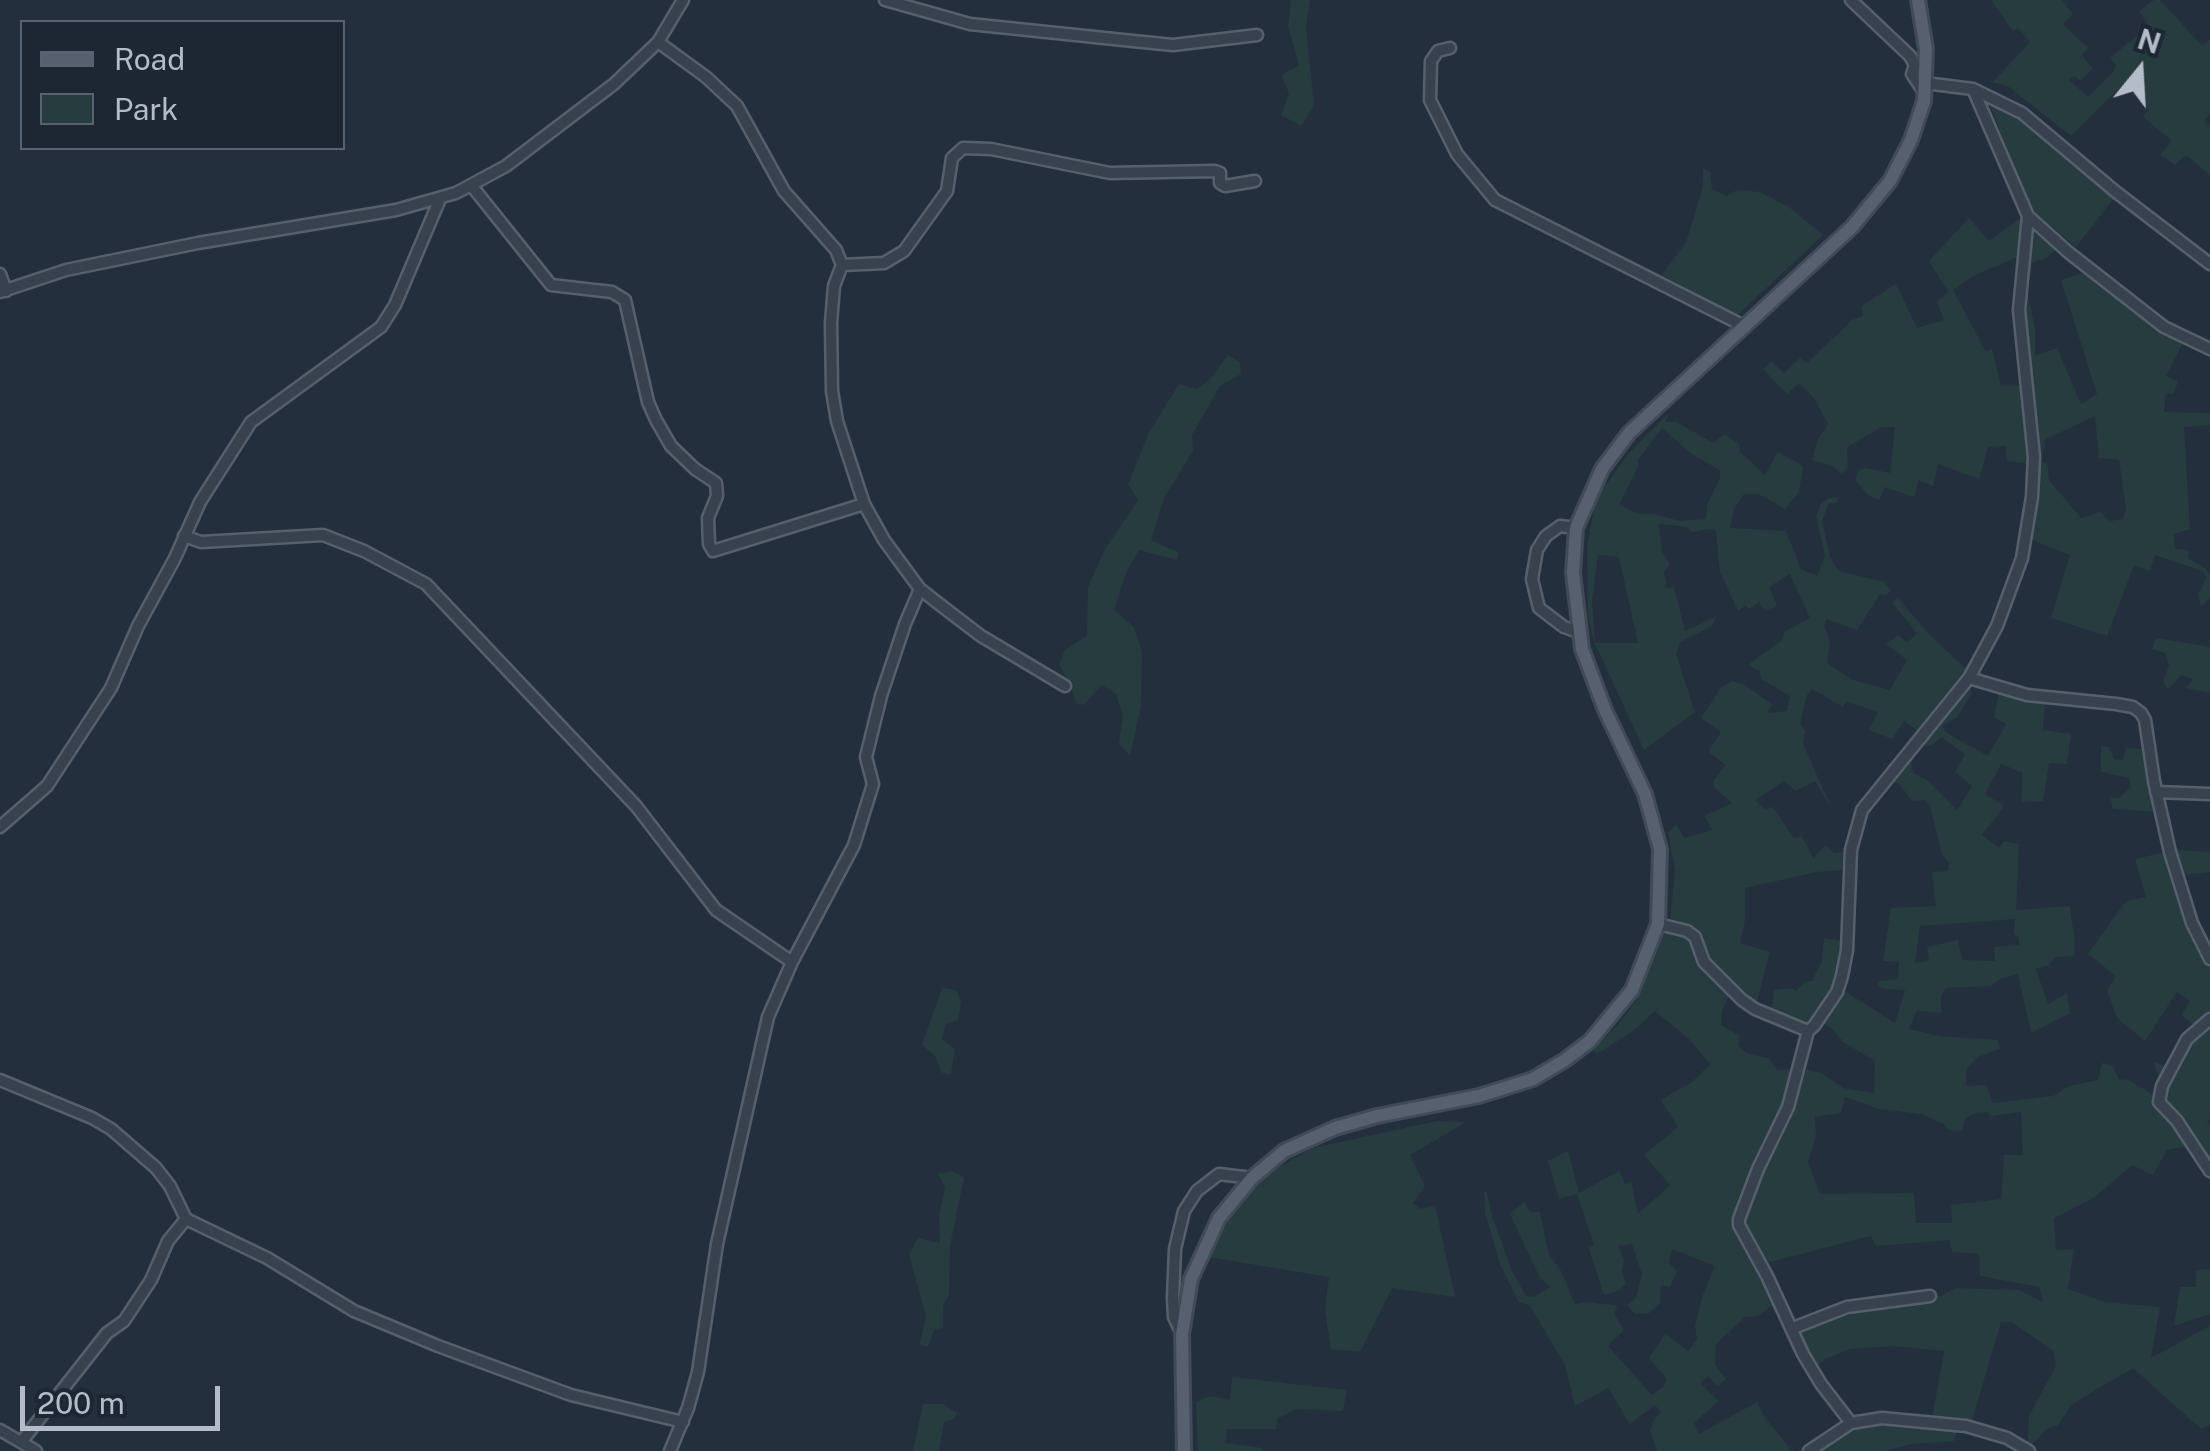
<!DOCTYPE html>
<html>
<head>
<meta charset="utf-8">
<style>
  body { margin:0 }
  #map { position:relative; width:2210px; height:1451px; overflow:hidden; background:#242f3e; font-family:"Public Sans",sans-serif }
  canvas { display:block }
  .legend { position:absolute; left:20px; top:20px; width:325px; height:130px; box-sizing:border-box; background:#1d2633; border:2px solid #59626f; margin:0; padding:12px 18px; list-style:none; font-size:30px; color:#b4bcc9 }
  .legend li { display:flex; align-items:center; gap:20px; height:50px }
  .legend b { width:50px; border:2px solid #59626f }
  .north { position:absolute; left:2090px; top:20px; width:100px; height:100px; -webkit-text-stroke:8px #1d2633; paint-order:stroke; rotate:18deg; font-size:28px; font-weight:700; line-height:40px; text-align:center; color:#b4bcc9 }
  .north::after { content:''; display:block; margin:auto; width:35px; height:45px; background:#b4bcc9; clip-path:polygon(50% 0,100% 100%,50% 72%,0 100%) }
  .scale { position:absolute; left:20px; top:1386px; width:200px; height:45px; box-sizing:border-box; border:5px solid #b4bcc9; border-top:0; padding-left:12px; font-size:30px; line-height:35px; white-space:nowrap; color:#b4bcc9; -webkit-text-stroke:8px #1d2633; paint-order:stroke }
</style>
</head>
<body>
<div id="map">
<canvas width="2210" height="1451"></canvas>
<ul class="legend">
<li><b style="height:12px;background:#56606e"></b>Road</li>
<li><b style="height:28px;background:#263c3f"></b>Park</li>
</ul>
<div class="north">N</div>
<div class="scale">200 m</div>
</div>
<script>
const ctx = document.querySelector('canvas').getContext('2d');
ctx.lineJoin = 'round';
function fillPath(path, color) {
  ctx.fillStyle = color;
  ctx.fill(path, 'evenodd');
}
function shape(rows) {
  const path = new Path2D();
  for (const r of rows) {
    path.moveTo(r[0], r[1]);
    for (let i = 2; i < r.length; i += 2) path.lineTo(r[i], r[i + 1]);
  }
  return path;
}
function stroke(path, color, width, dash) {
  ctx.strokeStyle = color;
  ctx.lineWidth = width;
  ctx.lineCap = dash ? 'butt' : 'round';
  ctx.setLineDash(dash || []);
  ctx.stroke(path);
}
fillPath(shape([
  [1291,0,1310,0,1306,26,1314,106,1301,126,1281,115,1289,94,1282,75,1299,65,1288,26],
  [1991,0,2062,0,2073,14,2063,24,2088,48,2082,55,2093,69,2080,81,2074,76,2069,80,2088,97,2114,71,2116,64,2110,58,2149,26,2139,11,2154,0,2160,0,2202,46,2210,39,2210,114,2204,121,2210,127,2210,175,2186,155,2175,165,2160,155,2172,141,2143,117,2149,109,2123,84,2071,136,2009,87,1993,82,2030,42,2018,28,2013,31],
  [1987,97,2006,106,2115,197,2076,247,2036,214,2021,186],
  [1703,168,1710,172,1712,189,1727,196,1737,190,1760,192,1789,207,1823,235,1736,316,1662,275,1686,242,1703,187],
  [2024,216,2022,255,1971,277,1953,290,1986,352,1992,349,2001,386,2026,385,2031,464,2007,461,2006,446,1988,447,1979,479,1938,464,1933,486,1919,480,1914,497,1885,487,1879,500,1867,494,1855,480,1859,471,1865,468,1890,473,1895,427,1882,427,1847,447,1848,467,1842,474,1834,467,1812,460,1817,441,1828,424,1814,398,1799,383,1787,394,1763,369,1771,361,1784,373,1800,358,1807,363,1852,320,1863,316,1862,306,1896,284,1917,328,1944,320,1937,302,1948,292,1929,261,1969,218,1989,241],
  [2033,223,2058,248,2046,258,2032,263,2027,292,2035,328,2035,356,2057,348,2081,404,2097,394,2061,280,2089,271,2184,341,2166,376,2178,381,2174,394,2166,393,2164,412,2210,413,2210,425,2184,427,2190,529,2174,534,2175,549,2189,550,2188,558,2206,569,2210,575,2210,598,2201,606,2198,594,2207,578,2203,571,2155,555,2150,571,2134,565,2107,636,2051,618,2070,555,2032,540,2037,474,2036,417,2024,341,2023,303],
  [2095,416,2099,458,2119,460,2126,509,2123,519,2110,521,2100,512,2081,518,2049,480,2047,464,2041,461,2046,439],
  [1228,355,1240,362,1241,374,1220,386,1192,435,1193,451,1164,498,1151,540,1179,553,1177,560,1139,550,1126,573,1114,610,1134,627,1142,652,1141,706,1130,756,1119,743,1123,717,1116,694,1102,685,1083,705,1075,703,1071,684,1059,665,1065,650,1087,636,1088,587,1105,549,1138,500,1128,485,1149,432,1179,384,1197,389,1210,379],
  [1669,413,1665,422,1677,422,1713,443,1725,434,1740,445,1739,451,1765,475,1778,452,1803,466,1799,492,1785,509,1758,494,1744,494,1734,509,1730,528,1786,531,1801,569,1817,576,1825,556,1816,516,1821,504,1829,498,1838,497,1837,503,1829,503,1822,521,1830,556,1838,571,1884,582,1891,590,1886,596,1880,594,1857,630,1826,619,1824,627,1830,641,1827,663,1853,680,1890,690,1907,660,1886,644,1898,635,1907,643,1917,633,1892,603,1898,598,1927,632,1968,671,1922,733,1904,721,1892,739,1869,730,1878,712,1846,701,1843,707,1812,689,1807,695,1800,724,1805,731,1803,744,1833,811,1815,781,1795,791,1784,781,1755,800,1765,809,1773,807,1794,838,1802,836,1813,858,1826,845,1834,853,1848,851,1845,870,1817,872,1745,888,1745,920,1740,943,1770,952,1756,1005,1725,982,1707,962,1701,940,1670,923,1675,870,1668,833,1676,824,1684,838,1713,830,1704,816,1732,803,1714,787,1713,781,1726,765,1708,752,1721,732,1701,718,1721,688,1732,681,1745,685,1772,704,1767,713,1787,711,1790,696,1761,679,1760,672,1748,665,1782,640,1784,632,1810,618,1790,574,1769,587,1777,606,1765,611,1759,602,1749,609,1746,605,1738,611,1720,572,1716,531,1709,529,1691,532,1687,527,1659,524,1662,552,1670,564,1664,572,1667,588,1674,587,1685,631,1717,616,1712,626,1680,642,1676,654,1695,712,1644,750,1595,644,1588,618,1587,546,1594,509,1601,492,1628,454],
  [1662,428,1693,455,1720,470,1720,478,1707,505,1706,519,1680,521,1654,514,1639,514,1619,505,1639,465,1637,461],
  [1598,555,1619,557,1638,643,1595,643,1592,601],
  [2156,638,2210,647,2210,693,2186,688,2193,679,2181,675,2168,689,2163,682,2169,665,2165,653,2152,649],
  [1968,683,1972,693,1957,717,1943,725,1945,732,1988,756,2006,724,1994,718,1999,691,2045,700,2043,730,2071,734,2067,764,2049,763,2043,801,2021,802,2023,773,2001,764,1985,794,2004,806,1982,835,1999,848,2004,841,2019,844,2016,910,2070,906,2075,944,2074,956,2056,957,2047,966,2036,969,2048,1004,2067,993,2070,1013,2031,1033,2018,974,2000,979,1991,986,1946,988,1941,996,1941,1013,1917,1011,1909,1029,1939,1036,1997,1040,2001,1048,1978,1057,1967,1068,1966,1086,1987,1085,1992,1103,2053,1096,2069,1086,2098,1080,2102,1063,2112,1065,2119,1079,2129,1080,2152,1094,2158,1074,2153,1062,2164,1065,2175,1057,2195,1026,2181,1015,2190,1001,2177,992,2145,1041,2117,1018,2107,990,2116,976,2088,954,2126,901,2146,897,2135,859,2174,850,2210,852,2210,872,2172,876,2210,967,2210,1116,2207,1124,2210,1125,2210,1176,2188,1146,2167,1150,2153,1175,2132,1165,2095,1197,2054,1218,2056,1250,2074,1249,2068,1289,2105,1302,2160,1307,2151,1358,2210,1326,2210,1425,2201,1429,2133,1368,2072,1404,2058,1425,2046,1429,2031,1446,2035,1451,2018,1451,1973,1431,1957,1428,1954,1441,1912,1444,1884,1451,1798,1451,1852,1416,1885,1414,1932,1419,1944,1351,1893,1346,1850,1349,1823,1360,1808,1376,1792,1337,1826,1319,1858,1307,1903,1298,1941,1296,1955,1288,2019,1290,2043,1302,2040,1287,1980,1276,1979,1254,1952,1252,1950,1240,1876,1246,1871,1236,1766,1263,1782,1297,1758,1316,1745,1317,1716,1344,1715,1365,1726,1379,1718,1386,1708,1376,1700,1383,1718,1401,1694,1423,1699,1434,1757,1402,1763,1415,1792,1451,1657,1451,1650,1430,1653,1421,1661,1412,1655,1405,1630,1424,1608,1388,1575,1406,1565,1365,1530,1306,1518,1301,1500,1264,1485,1213,1484,1192,1487,1192,1491,1213,1512,1271,1526,1296,1534,1297,1550,1287,1540,1278,1510,1214,1524,1202,1530,1212,1540,1212,1549,1255,1560,1269,1575,1304,1588,1302,1618,1306,1614,1313,1624,1330,1608,1346,1652,1395,1664,1386,1667,1379,1649,1358,1665,1334,1688,1351,1697,1339,1695,1326,1702,1297,1715,1266,1672,1249,1669,1263,1677,1271,1670,1287,1661,1285,1660,1303,1649,1313,1635,1314,1627,1305,1636,1298,1642,1274,1632,1244,1618,1246,1624,1260,1622,1271,1626,1284,1618,1291,1604,1295,1588,1246,1594,1245,1577,1194,1559,1199,1548,1161,1568,1151,1579,1193,1619,1171,1625,1184,1631,1181,1638,1214,1670,1185,1644,1155,1678,1127,1661,1100,1692,1082,1710,1064,1689,1039,1655,1011,1633,1031,1597,1054,1592,1050,1618,1025,1637,999,1663,931,1674,931,1695,943,1701,962,1730,993,1722,1011,1721,1025,1740,1036,1738,1046,1749,1054,1768,1058,1777,1070,1791,1069,1803,1039,1813,1037,1805,1069,1821,1073,1843,1088,1874,1093,1875,1061,1843,1042,1833,1029,1821,1022,1841,989,1895,1023,1905,990,1884,989,1878,986,1879,981,1898,979,1899,962,1883,961,1891,908,1936,906,1932,872,1948,871,1949,863,1942,855,1930,806,1926,800,1912,801,1899,783,1892,783,1874,807,1869,806],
  [1941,737,1965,754,1955,772,1972,786,1957,810,1927,780,1913,773,1911,762,1921,747,1934,744],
  [2015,919,2014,934,2019,938,2019,945,1994,947,1995,961,1962,960,1958,940,1927,947,1929,961,1915,963,1920,926],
  [1845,1097,1879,1109,1921,1114,1944,1124,1948,1130,1962,1131,1965,1119,1975,1113,1987,1112,1991,1116,2021,1112,2023,1155,2004,1155,2001,1199,1951,1205,1952,1223,1916,1223,1914,1193,1820,1194,1808,1162,1816,1137,1815,1117,1841,1113],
  [2001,1322,2012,1322,2054,1352,2056,1366,2029,1416,2028,1441,1972,1421],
  [2101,746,2109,747,2114,759,2123,760,2126,748,2146,749,2156,812,2113,809,2110,797,2119,798,2131,787,2129,778,2101,772],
  [1824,938,1846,942,1833,992,1811,1026,1771,1013,1774,990,1790,988,1796,991,1806,981,1812,981,1822,961],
  [942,988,956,990,961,1001,958,1020,946,1024,942,1039,955,1049,951,1074,942,1073,935,1056,922,1045],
  [1437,1121,1466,1122,1410,1155,1425,1186,1413,1203,1420,1209,1435,1205,1455,1297,1392,1288,1360,1352,1331,1349,1325,1311,1329,1277,1208,1257,1236,1207,1265,1175,1313,1148],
  [953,1171,964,1178,950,1246,949,1295,943,1305,943,1328,934,1330,928,1347,920,1344,926,1316,909,1254,918,1238,940,1243,939,1216,945,1187,938,1174],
  [2210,1269,2210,1314,2174,1326,2180,1287,2196,1287,2196,1270],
  [1232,1377,1347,1390,1343,1411,1296,1409,1277,1419,1276,1429,1227,1429,1226,1443,1262,1448,1262,1451,1198,1451,1196,1402,1210,1396,1230,1400],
  [923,1404,943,1404,957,1413,954,1419,944,1422,939,1451,913,1451]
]), '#263c3f');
const minor = shape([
  [885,0,970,24,1133,41,1173,45,1257,35],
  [1851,0,1910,56,1915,65,1912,74,1924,92],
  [658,42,706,77,737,106,784,191,836,250,842,265,834,286,831,323,832,391,837,421,864,504,884,540,920,589,943,607,981,636,1065,686],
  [1450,48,1438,51,1431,61,1430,100,1457,154,1495,200,1744,326],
  [1925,83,1973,89,2022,113,2116,192,2210,264],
  [1973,89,2028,216,2068,252,2164,327,2210,349],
  [471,185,551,285,612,292,625,300,648,402,656,420,671,446,695,469,716,483,717,496,708,518,709,544,713,551,864,504],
  [842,265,884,263,904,251,947,191,952,158,963,148,991,149,1110,173,1215,171,1220,173,1220,183,1225,186,1255,181],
  [0,274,6,291],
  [0,292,66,270,198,243,396,210,456,193,506,166,614,84,658,42,683,0],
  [1576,528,1560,526,1546,536,1537,550,1532,579,1539,608,1564,627,1578,632],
  [184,536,201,542,323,535,364,551,426,584,636,806,716,910,792,962],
  [1969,678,2027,695,2116,704,2133,707,2141,713,2145,720,2154,781,2170,852,2192,923,2210,959],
  [2156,792,2210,794],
  [0,827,47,786,111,688,138,626,175,558,200,502,251,422,381,327,395,305,440,199],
  [1658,924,1687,931,1695,937,1704,962,1742,1000,1755,1009,1808,1031],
  [2210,1019,2187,1039,2162,1086,2159,1102,2177,1121,2210,1171],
  [0,1080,92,1118,111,1129,156,1168,170,1186,186,1219,267,1258,354,1311,438,1346,571,1395,683,1422],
  [1793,1328,1847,1307,1930,1296],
  [1182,1334,1174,1317,1173,1298,1175,1249,1184,1211,1197,1191,1219,1174,1252,1178],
  [1851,1423,1821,1384,1803,1354,1767,1276,1739,1225,1739,1219,1758,1169,1788,1107,1808,1031,1814,1026,1837,992,1842,976,1847,950,1851,850,1862,810,1969,678,1997,626,2022,558,2032,497,2034,457,2019,310,2028,216],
  [0,1430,36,1451],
  [22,1441,107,1333,124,1321,151,1280,168,1241,186,1219],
  [670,1451,688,1408,698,1372,717,1244,768,1017,792,962,854,845,873,784,866,757,881,696,905,624,920,589],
  [1809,1451,1851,1423,1882,1418,1966,1426,2007,1438,2029,1451]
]);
const major = shape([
  [1184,1451,1182,1334,1191,1279,1219,1218,1252,1178,1284,1151,1335,1128,1377,1116,1479,1096,1533,1079,1565,1060,1590,1041,1632,990,1658,924,1660,849,1645,794,1605,710,1582,649,1573,573,1576,528,1602,469,1629,433,1852,227,1890,181,1911,140,1924,101,1926,49,1918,0]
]);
stroke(minor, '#565f6c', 15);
stroke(major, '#414a57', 18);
stroke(minor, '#38414e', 10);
stroke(major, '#56606e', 12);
</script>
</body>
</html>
